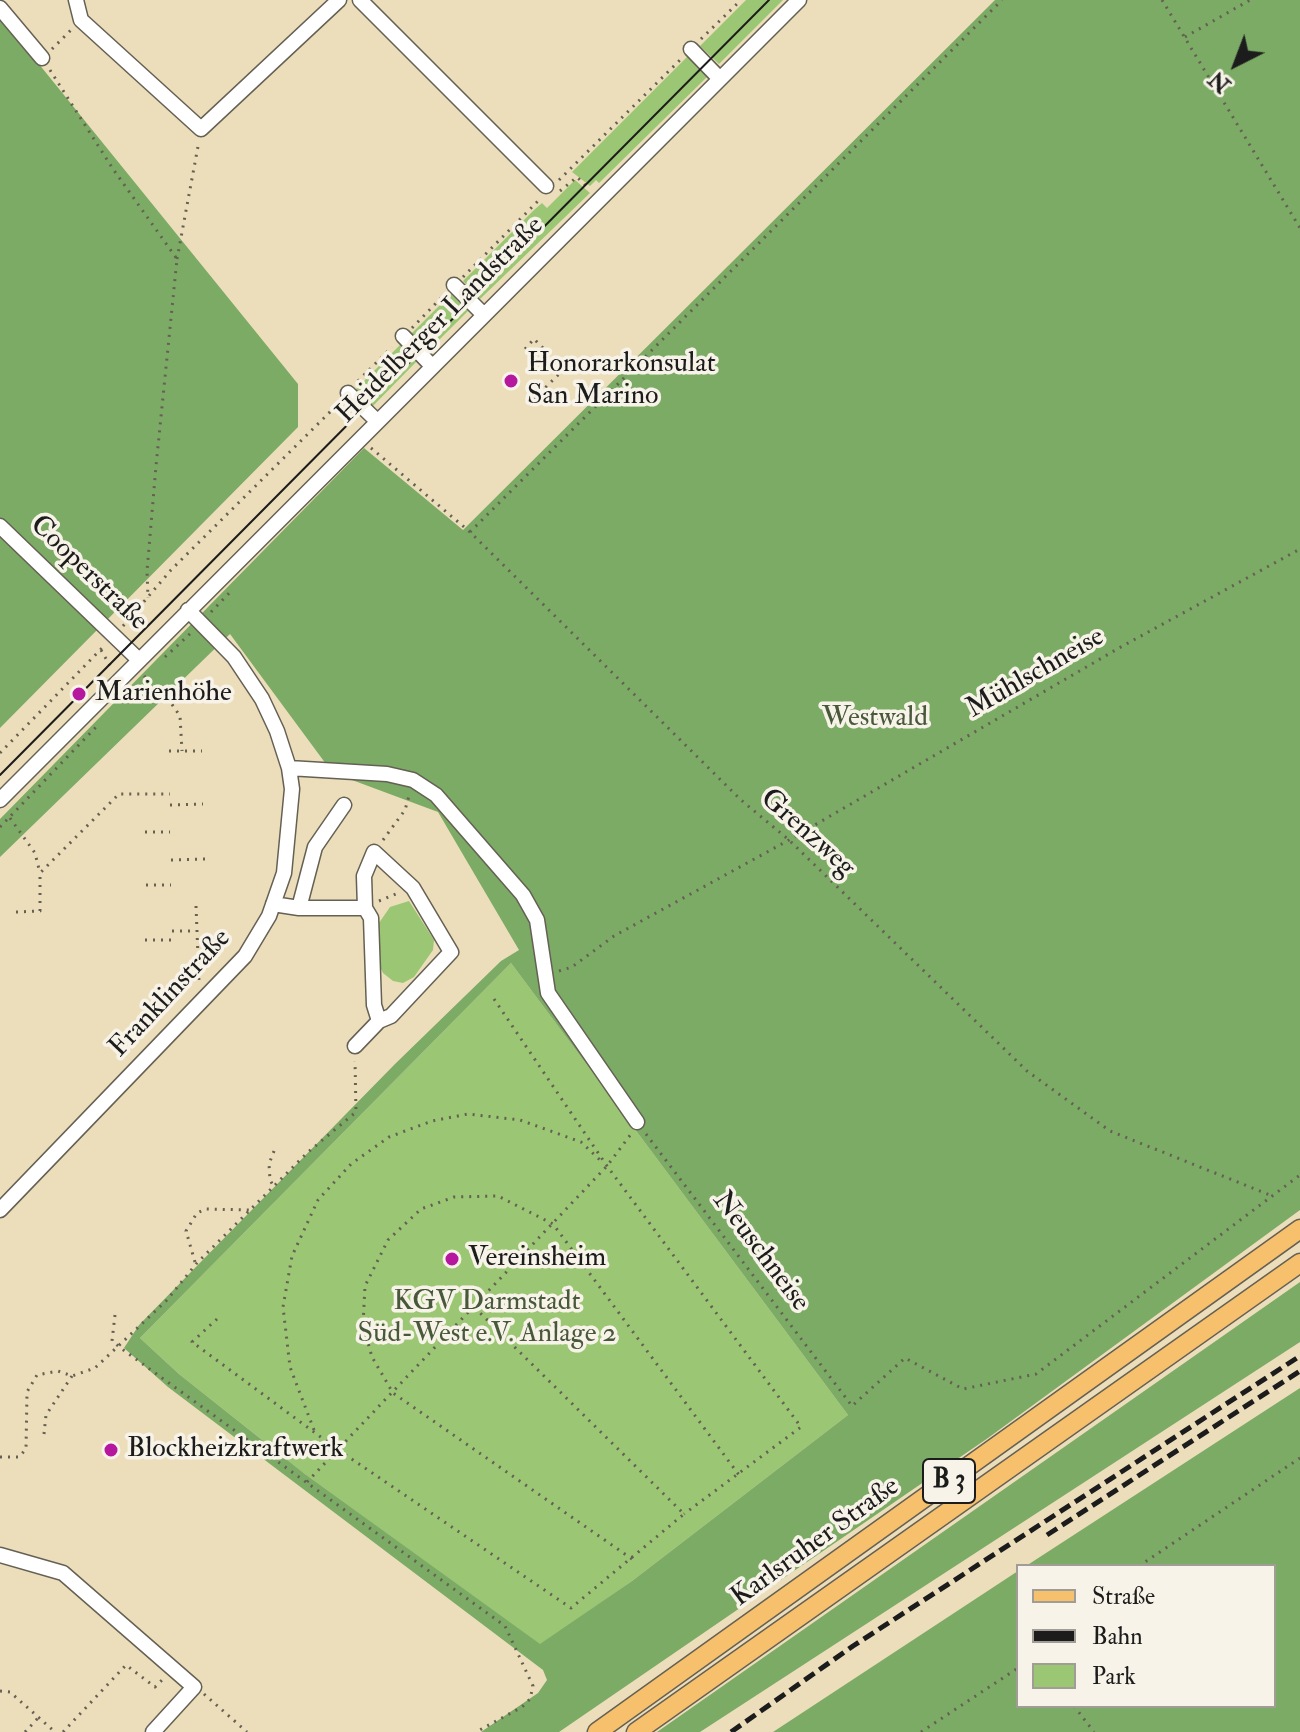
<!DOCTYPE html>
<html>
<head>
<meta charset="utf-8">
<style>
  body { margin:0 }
  #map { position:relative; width:1300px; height:1732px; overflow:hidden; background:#ecdebb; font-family:"IM FELL Double Pica",serif }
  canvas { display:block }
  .legend { position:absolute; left:1016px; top:1564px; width:260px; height:144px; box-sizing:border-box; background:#f7f3e8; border:2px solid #9f9d96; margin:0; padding:10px 14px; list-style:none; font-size:24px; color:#1c1c1c }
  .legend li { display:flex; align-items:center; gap:16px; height:40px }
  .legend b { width:40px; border:2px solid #9f9d96 }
  .north { position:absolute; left:1196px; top:24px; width:80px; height:80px; -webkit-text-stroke:6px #f7f3e8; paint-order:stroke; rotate:222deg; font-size:22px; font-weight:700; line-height:32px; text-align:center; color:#1c1c1c }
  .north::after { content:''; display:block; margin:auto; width:28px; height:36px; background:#1c1c1c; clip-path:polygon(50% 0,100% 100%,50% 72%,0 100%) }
</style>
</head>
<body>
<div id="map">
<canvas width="1300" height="1732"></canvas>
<ul class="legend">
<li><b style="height:10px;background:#f7c06c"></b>Straße</li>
<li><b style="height:10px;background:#1c1c1c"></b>Bahn</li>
<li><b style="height:22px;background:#9bc673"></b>Park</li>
</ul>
<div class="north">N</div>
</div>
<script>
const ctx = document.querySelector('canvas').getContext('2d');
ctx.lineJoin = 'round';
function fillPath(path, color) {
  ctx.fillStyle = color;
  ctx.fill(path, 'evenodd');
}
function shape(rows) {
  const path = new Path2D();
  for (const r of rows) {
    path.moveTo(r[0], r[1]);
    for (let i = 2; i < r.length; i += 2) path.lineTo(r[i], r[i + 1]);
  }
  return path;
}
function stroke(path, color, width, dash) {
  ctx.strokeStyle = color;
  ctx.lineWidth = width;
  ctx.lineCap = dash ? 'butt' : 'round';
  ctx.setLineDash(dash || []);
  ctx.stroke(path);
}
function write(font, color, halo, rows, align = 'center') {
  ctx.font = font + ' "IM FELL Double Pica",serif';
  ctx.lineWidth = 7;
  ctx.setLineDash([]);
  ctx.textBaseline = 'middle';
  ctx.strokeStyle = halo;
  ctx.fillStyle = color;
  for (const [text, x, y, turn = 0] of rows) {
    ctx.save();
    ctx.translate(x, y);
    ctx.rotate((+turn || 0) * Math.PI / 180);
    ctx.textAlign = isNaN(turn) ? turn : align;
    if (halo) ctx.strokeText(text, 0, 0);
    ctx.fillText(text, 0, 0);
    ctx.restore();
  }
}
fillPath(shape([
  [746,0,783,0,719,64,700,46],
  [688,56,708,76,599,183,596,180,590,186,576,175,572,172],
  [575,180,590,193,480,299,463,281,534,210,542,203,547,208],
  [451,294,468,311,426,353,409,336],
  [401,344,418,360,370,409,355,390],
  [409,901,434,940,433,950,414,977,403,983,393,981,383,973,377,961,379,923,390,907],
  [511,963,848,1415,632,1581,540,1645,305,1474,179,1374,140,1338]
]), '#9bc673');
fillPath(shape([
  [995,0,1300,0,1300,1210,988,1438,559,1732,481,1732,538,1693,547,1680,543,1670,168,1387,124,1348,139,1325,395,1064,501,961,519,950,438,812,352,780,326,764,230,634,0,857,0,819,364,448,463,530],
  [511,963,848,1415,632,1581,540,1644,305,1474,179,1374,140,1338],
  [0,16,298,384,298,427,0,728],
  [1300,1282,1300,1342,700,1732,657,1732],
  [1300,1388,1300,1732,773,1732,1018,1571,1018,1706,1274,1706,1274,1566,1026,1566]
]), '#7cab65');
const minor = shape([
  [76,0,81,20,201,129,339,0],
  [360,0,546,186],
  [0,8,42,58],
  [691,49,720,79],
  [454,285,484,315],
  [403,336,432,366],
  [348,393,377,421],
  [0,526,139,660],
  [289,768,387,774,413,780,436,795,523,895,537,920,548,993,637,1122],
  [0,800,799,0],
  [273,904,299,908,365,908,364,876,374,852,413,888,451,952,391,1016,379,1021,355,1046],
  [299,908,315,847,344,805],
  [365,908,371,918,374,1005,379,1021],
  [0,1210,245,956,269,916,284,873,292,789,289,768,277,731,262,699,234,657,188,610],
  [0,1555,63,1573,194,1687,153,1732]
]);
const major = shape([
  [597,1732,1300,1229],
  [636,1732,1300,1263]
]);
stroke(minor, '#656054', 17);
stroke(major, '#656054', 21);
stroke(shape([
  [1162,0,1300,228],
  [1185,37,1250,0],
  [701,39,741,0],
  [52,49,72,29],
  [50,70,113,169,177,259,156,466,147,571,148,598],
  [559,180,681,59],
  [560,191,577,177,589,189],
  [177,259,199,141],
  [463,277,539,200],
  [412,328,443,296],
  [525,349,534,339,564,369,527,406],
  [358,381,392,347],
  [371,448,470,532,741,800,789,840,1027,1071,1110,1131,1270,1195],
  [470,532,1002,0],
  [211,612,233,589],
  [123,626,171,570,340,402],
  [101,650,112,669],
  [165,657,192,632],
  [144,676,169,700,180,716,182,751],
  [169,751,202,751],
  [0,753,104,646],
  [170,805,203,804],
  [10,818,35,853,40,873],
  [0,827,98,725],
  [145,832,170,832],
  [383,840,405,810,409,796],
  [171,860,206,859],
  [146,885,171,885],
  [379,901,398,893],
  [196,906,199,982],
  [16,912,40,911,40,873,119,794,170,794],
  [172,931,196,931],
  [145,940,172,940],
  [559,971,572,967,614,936,789,840,1119,648,1300,549],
  [494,999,607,1166,801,1427,684,1514],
  [646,1134,852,1406,905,1358,963,1389,1036,1374,1300,1175],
  [274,1151,269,1164,270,1180,274,1187],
  [195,1262,186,1231,197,1213,206,1209,250,1210],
  [115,1315,112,1341,122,1349,505,1626,533,1686,530,1699,522,1707,476,1732],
  [217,1319,192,1342,337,1449,571,1608,684,1514,474,1307],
  [314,1430,290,1367,283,1307,292,1256,318,1200,351,1164,389,1137,432,1121,468,1114,520,1120,581,1142,601,1161],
  [44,1434,46,1415,72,1376],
  [0,1457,19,1457,26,1449,27,1392,37,1375,58,1371,72,1376,95,1368,167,1300,196,1264,307,1153,356,1112,355,1061],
  [307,1482,607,1166,631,1134],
  [632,1559,393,1393,372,1357,363,1325,365,1286,388,1240,421,1209,454,1197,498,1196,553,1224,739,1475],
  [1139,1566,1300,1458],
  [0,1691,10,1692,55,1732],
  [204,1694,247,1732],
  [1074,1706,1094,1732],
  [25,1732,39,1717],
  [63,1732,126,1665,155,1687,162,1680],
  [921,1732,1018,1668]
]), '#656054', 3, [2, 6]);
stroke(minor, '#fff', 14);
stroke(major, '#f7c06c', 18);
stroke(shape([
  [0,775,769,0]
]), '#1c1c1c', 2);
stroke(shape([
  [1047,1535,1300,1371],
  [731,1732,853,1646,1300,1356]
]), '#1c1c1c', 5, [12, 6]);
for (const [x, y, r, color] of [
  [511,381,8,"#b5179e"],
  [79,694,8,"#b5179e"],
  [452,1259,8,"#b5179e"],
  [111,1450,8,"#b5179e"]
]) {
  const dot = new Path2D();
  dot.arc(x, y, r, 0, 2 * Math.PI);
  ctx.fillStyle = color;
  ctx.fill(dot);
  stroke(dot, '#f7f3e8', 3);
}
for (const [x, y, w] of [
  [949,1481,52]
]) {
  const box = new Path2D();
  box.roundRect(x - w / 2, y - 22, w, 44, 6);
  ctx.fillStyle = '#f7f3e8';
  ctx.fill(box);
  stroke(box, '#1c1c1c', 2);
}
write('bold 26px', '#1c1c1c', null, [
  ["B 3",949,1481]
]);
write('28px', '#1c1c1c', '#f7f3e8', [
  ["Heidelberger Landstraße",441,321,-45],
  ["Cooperstraße",88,574,44],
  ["Mühlschneise",1036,674,-30],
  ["Grenzweg",807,834,42],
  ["Franklinstraße",171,994,-47],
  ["Neuschneise",760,1252,53],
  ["Karlsruher Straße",816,1543,-36]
]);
write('28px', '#1c1c1c', '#f7f3e8', [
  ["Honorarkonsulat",527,365],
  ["San Marino",527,397],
  ["Marienhöhe",95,694],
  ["Vereinsheim",468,1259],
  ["Blockheizkraftwerk",127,1450]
], 'left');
write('28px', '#48583a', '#f7f3e8', [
  ["Westwald",875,719],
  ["KGV Darmstadt",487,1303],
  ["Süd-West e.V. Anlage 2",487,1335]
]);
</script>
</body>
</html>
